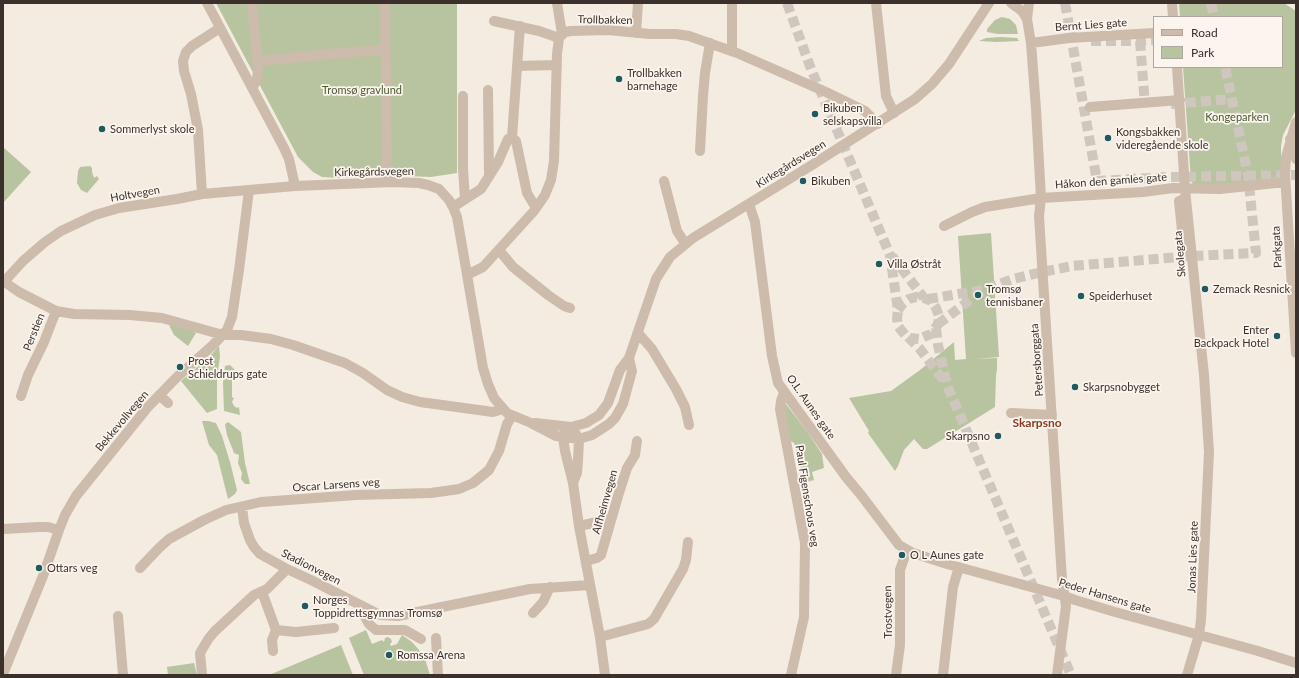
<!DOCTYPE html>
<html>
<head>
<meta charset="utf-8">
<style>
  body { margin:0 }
  #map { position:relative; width:1299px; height:678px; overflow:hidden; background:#f4ebe1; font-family:Lato,sans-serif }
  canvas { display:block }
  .frame { position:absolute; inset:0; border:4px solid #3b302b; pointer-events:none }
  .legend { position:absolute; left:1153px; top:16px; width:130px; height:52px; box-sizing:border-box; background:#fbf5ee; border:1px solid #aea6a0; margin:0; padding:5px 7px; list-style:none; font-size:12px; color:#3b302b }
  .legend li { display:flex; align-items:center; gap:8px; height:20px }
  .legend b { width:20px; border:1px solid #aea6a0 }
</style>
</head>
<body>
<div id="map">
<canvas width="1299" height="678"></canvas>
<div class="frame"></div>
<ul class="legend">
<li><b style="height:5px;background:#cdbbac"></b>Road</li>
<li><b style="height:11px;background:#b8c4a0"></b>Park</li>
</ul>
</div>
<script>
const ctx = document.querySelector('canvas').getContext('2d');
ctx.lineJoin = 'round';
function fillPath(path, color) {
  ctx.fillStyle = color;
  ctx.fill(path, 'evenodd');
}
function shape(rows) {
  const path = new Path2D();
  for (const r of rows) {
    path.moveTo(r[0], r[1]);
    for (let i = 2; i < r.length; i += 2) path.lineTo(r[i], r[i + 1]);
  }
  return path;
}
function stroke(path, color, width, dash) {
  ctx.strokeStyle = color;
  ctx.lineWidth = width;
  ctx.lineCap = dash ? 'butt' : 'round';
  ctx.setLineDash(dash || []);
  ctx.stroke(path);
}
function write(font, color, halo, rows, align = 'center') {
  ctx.font = font + ' Lato,sans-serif';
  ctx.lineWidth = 3.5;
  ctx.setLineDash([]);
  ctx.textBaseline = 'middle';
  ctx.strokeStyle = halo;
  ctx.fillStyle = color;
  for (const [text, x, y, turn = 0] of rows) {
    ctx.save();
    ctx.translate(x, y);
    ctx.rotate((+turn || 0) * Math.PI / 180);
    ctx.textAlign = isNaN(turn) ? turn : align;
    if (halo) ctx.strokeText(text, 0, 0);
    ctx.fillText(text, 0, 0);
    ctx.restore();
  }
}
fillPath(shape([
  [216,3,457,3,457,173,431,177,380,175,339,178,322,177,313,172,298,157],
  [1179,3,1284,3,1296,11,1296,110,1283,135,1281,146,1281,169,1278,177,1271,179,1204,187,1193,184,1191,181,1183,67,1282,67,1282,17,1180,17],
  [1002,17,1010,19,1016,25,1018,34,998,34,987,32,987,29,995,20],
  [1001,37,1017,38,1019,41,996,42,979,41,986,38],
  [3,147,31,172,3,203],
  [90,166,92,168,92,172,94,178,97,176,99,179,87,193,81,190,77,183,78,171,80,167],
  [991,233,999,357,976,359,997,358,997,369,996,376,995,407,927,449,923,449,914,439,904,450,898,466,895,471,868,433,869,431,849,398,891,391,920,370,954,342,955,360,966,359,958,236],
  [169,325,186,327,196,333,188,346,174,335],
  [219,346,220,357,217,377,217,409,207,413,181,381,209,357],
  [230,365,234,369,235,374,232,378,232,397,234,398,232,402,234,406,237,408,239,407,240,415,224,411,223,383,225,366],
  [786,404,808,433,822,454,824,468,812,472,814,480,799,484,798,480,800,478,801,474,800,462,794,443,789,440,784,405],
  [202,421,208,421,216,423,222,436,230,462,237,490,235,494,228,499,217,455,209,445],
  [228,422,241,432,245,463,250,484,245,484,241,479,242,473,238,463,239,455,234,453,227,435,225,424],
  [366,630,372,644,382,640,384,642,385,638,388,637,391,639,392,642,390,644,391,646,397,644,402,635,412,642,419,650,425,659,430,675,364,675,349,638],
  [341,645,353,675,269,675],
  [194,663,197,675,168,675,167,667]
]), '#b8c4a0');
stroke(shape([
  [1065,3,1097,181,1167,177,1296,175],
  [1211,3,1214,17],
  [1091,41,1140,41,1154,40],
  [1140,41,1145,106],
  [1171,104,1231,99],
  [928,299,983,290,1013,279,1042,272,1072,266,1192,256,1256,253,1248,175,1225,67],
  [938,324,982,291]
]), '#cfc6bd', 10, [10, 5]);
stroke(shape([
  [787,3,811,69,890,255,898,310,897,318,898,326,906,336,910,338,919,339,931,334,938,324,939,316,936,308,931,301,924,298,916,297,909,299,903,303,898,310],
  [892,256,924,298],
  [936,328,938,345,947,385,1071,675],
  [908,337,920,349,944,381]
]), '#cfc6bd', 10, [10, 5]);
stroke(shape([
  [207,3,284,148,289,159,295,186],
  [252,3,258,69,257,80,252,88],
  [385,3,387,182],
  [557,3,562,34],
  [732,3,732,51],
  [876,3,886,96,894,113],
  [1011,3,1022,11,1027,19,1031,43,1036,109,1041,198,1039,216,1062,579,1066,606,1057,675],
  [1172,3,1173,17],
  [1027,19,1029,3],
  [494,21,539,31,559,38],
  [636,33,638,3],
  [1031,43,1069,38,1154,33],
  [257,61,353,52,385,50],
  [517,66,557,65],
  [1177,67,1185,189,1204,375,1209,452,1201,620,1199,635,1187,675],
  [488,90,489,175],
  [463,96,463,169,465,199],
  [1090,107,1180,100],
  [1296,122,1286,157,1285,174,1296,353],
  [512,137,520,26],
  [1290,139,1296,159],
  [700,151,703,96,705,73,710,43],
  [664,181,677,231,685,243],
  [202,194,198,130,191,94,184,71,183,61,186,52,192,46,220,28],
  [1186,198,1179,201,1184,250,1191,250],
  [749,204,755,222,772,356,778,383,846,477,861,495,899,545,913,553,947,564,1064,596,1075,600,1115,612,1258,651,1296,663],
  [453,207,481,189,498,162,508,139,512,137,516,141,527,193,536,208],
  [944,226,972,212,985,207,1041,198,1143,192,1173,188,1220,189,1285,182],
  [499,250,513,267,548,295,564,306,570,308],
  [467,275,483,267,534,211,545,195,551,180,554,161,557,54,559,38,565,32,571,31,608,30,650,34,676,34,689,36,737,53,826,92,865,111,878,124],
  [3,281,19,292,56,311,74,314,130,315,162,318,223,335,241,335,271,339,293,345,345,363,363,373,387,390,402,397,420,402,486,411,493,412,503,409],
  [3,283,23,261,45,242,61,231,95,215,119,208,177,199,202,194,295,186,392,182,419,183,428,185,439,189,449,200,453,207,457,217,465,263,483,368,488,384,494,398,507,413,531,423,556,436,579,439,592,435,609,424,615,418,623,404,632,371,629,358],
  [638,333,652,349,676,389,685,407,689,425],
  [784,392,781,401,780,409,805,543,804,617,791,675],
  [159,395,168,403],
  [21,396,28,375,44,342,56,311],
  [1011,413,1052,415],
  [535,423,571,427,586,423,599,415,608,403,620,370,629,358,656,279,670,257,693,238,812,165,915,99,932,84,949,64,989,3],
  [566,432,563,437,565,451,573,483,579,526,600,637,605,675],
  [573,483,577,473,578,461,579,439,576,434],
  [242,507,244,523,250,540,254,547,260,554,287,569,311,580,380,615,398,616,530,589,590,585],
  [579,526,611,519],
  [3,529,39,527,48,527,59,530],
  [586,561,597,558,601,555,618,496,627,468,635,455,637,441],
  [140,568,159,548,169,539,204,520,226,510,261,502,356,495,431,493,459,489,473,483,489,470,499,451,507,424,512,416],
  [262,592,276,630,272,640,273,651],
  [363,607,364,615,369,624,376,630,405,630,421,639],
  [533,613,543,602,550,587],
  [118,616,123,675],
  [276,630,296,632,334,628],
  [600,637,648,624,654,619,683,569,686,560,688,542],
  [436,638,438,675],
  [3,674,43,576,59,530,65,515,76,496,147,408,176,378,213,345,227,330,232,317,239,270,249,190],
  [202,675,200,653,209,638,215,631,254,595,267,589,287,569],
  [896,675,900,645,900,570,907,550],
  [943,675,953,587,959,567]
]), '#cdbbac', 10);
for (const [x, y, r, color] of [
  [619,79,4,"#1f5a5e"],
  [815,114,4,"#1f5a5e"],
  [102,129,4,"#1f5a5e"],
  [1108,138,4,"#1f5a5e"],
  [803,181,4,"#1f5a5e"],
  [879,264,4,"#1f5a5e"],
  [1205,289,4,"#1f5a5e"],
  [978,295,4,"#1f5a5e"],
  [1081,296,4,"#1f5a5e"],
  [1277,336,4,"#1f5a5e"],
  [180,367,4,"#1f5a5e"],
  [1075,387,4,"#1f5a5e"],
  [998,436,4,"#1f5a5e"],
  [902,555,4,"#1f5a5e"],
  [39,568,4,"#1f5a5e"],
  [305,606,4,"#1f5a5e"],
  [389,655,4,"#1f5a5e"]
]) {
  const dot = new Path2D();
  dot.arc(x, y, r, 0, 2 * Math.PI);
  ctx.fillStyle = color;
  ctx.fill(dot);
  stroke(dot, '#fbf5ee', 1.5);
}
write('11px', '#3b302b', '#fbf5ee', [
  ["Trollbakken",605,20,1],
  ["Bernt Lies gate",1091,25,-4],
  ["Kirkegårdsvegen",791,164,-32],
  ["Kirkegårdsvegen",374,172,-1],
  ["Håkon den gamles gate",1111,181,-4],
  ["Holtvegen",135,194,-10],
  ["Parkgata",1277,247,-93],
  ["Skolegata",1180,254,-95],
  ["Perstien",34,332,-68],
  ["Petersborggata",1037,360,-94],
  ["O.L. Aunes gate",811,407,55],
  ["Bekkevollvegen",122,421,-50],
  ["Oscar Larsens veg",336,485,-4],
  ["Paul Figenschous veg",807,496,81],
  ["Alfheimvegen",605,502,-74],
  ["Jonas Lies gate",1193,557,-88],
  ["Stadionvegen",311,567,27],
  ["Peder Hansens gate",1105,596,17],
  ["Trostvegen",888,612,-91]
]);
write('11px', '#3b302b', '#fbf5ee', [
  ["Trollbakken",627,73],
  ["barnehage",627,86],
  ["Bikuben",823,108],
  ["selskapsvilla",823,121],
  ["Sommerlyst skole",110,129],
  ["Kongsbakken",1116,132],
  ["videregående skole",1116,145],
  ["Bikuben",811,181],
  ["Villa Østråt",887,264],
  ["Tromsø",986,289],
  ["tennisbaner",986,302],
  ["Zemack Resnick",1213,289],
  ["Speiderhuset",1089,296],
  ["Enter",1269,330,"right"],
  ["Backpack Hotel",1269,343,"right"],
  ["Prost",188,361],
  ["Schieldrups gate",188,374],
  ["Skarpsnobygget",1083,387],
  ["Skarpsno",990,436,"right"],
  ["O L Aunes gate",910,555],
  ["Ottars veg",47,568],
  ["Norges",313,600],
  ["Toppidrettsgymnas Tromsø",313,613],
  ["Romssa Arena",397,655]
], 'left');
write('11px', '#4a5a2e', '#fbf5ee', [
  ["Tromsø gravlund",362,90],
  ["Kongeparken",1237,117]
]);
write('bold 12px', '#8c3b22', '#fbf5ee', [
  ["Skarpsno",1037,423]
]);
</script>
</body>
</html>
